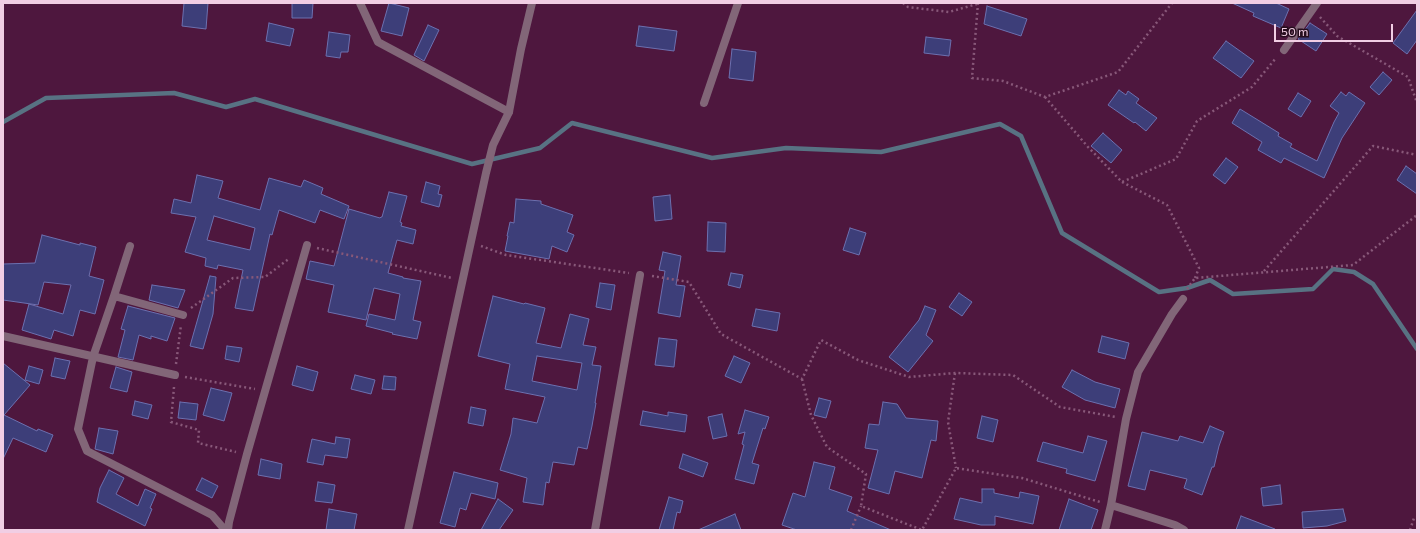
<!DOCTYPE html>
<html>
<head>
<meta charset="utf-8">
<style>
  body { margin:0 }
  #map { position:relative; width:1420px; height:533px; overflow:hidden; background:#4e173e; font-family:Commissioner,sans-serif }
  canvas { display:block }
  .frame { position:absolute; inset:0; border:4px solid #f1cee4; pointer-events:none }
  .scale { position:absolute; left:1274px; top:24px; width:119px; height:18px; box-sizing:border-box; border:2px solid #f1cee4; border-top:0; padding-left:5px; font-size:12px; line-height:14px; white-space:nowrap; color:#f1cee4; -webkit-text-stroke:3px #260e1e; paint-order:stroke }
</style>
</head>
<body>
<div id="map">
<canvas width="1420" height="533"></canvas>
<div class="frame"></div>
<div class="scale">50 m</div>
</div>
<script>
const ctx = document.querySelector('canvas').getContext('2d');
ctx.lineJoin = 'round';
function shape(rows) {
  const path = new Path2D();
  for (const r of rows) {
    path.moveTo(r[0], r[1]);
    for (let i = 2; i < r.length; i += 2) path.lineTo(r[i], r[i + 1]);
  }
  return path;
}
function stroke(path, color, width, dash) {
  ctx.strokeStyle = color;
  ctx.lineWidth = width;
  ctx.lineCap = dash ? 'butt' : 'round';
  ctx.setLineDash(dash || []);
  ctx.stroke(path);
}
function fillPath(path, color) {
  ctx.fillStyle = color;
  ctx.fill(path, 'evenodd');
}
stroke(shape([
  [3,122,46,98,174,93,226,107,255,99,472,164,540,148,572,123,712,158,786,148,881,152,1000,124,1021,136,1062,233,1159,292,1187,288,1210,280,1233,294,1313,289,1333,269,1354,272,1373,284,1417,349]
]), '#587283', 4.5);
const building = shape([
  [184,3,208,3,206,29,182,26,184,3],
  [292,3,313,3,312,18,292,18,292,3],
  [389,3,409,8,402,36,381,31,389,3],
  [1232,3,1276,3,1289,9,1281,28,1253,16,1254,13,1232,3],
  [987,6,1027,19,1021,36,984,24,987,6],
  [1417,10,1417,40,1407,54,1393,43,1417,10],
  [269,23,294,29,290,46,266,41,269,23],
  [1310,23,1327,34,1316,51,1298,39,1310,23],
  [428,25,439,30,424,61,414,55,428,25],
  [639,26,677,31,674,51,636,46,639,26],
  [329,32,350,35,348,52,341,52,340,58,326,56,329,32],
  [926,37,951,40,949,56,924,53,926,37],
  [1226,41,1254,61,1241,78,1213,58,1226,41],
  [732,49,756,52,753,81,729,78,732,49],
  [1383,72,1392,80,1379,95,1370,87,1383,72],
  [1119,90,1126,95,1128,91,1139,99,1136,103,1157,118,1146,131,1135,122,1134,123,1108,105,1119,90],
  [1341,92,1346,96,1349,92,1365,103,1342,138,1324,178,1284,158,1281,163,1258,150,1262,142,1232,123,1240,109,1279,133,1278,136,1292,144,1290,147,1317,161,1334,122,1339,113,1330,106,1341,92],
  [1298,93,1311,101,1301,117,1288,109,1298,93],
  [1103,133,1122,150,1111,163,1091,146,1103,133],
  [1226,158,1238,167,1225,184,1213,175,1226,158],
  [1406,166,1417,174,1417,194,1397,180,1406,166],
  [197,175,223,181,218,198,260,210,269,178,301,187,304,180,323,188,321,194,349,206,344,219,320,210,315,223,279,210,272,235,270,234,253,311,235,308,243,270,218,265,217,269,205,266,206,258,185,252,196,217,171,213,174,199,191,203,197,175],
  [214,216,255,228,250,250,207,240,214,216],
  [426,182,440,186,438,194,442,195,439,207,421,202,426,182],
  [389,192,407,196,400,222,402,223,401,226,416,230,413,244,397,240,388,273,403,277,403,278,421,281,413,320,421,322,417,339,392,334,393,333,366,326,369,314,395,320,400,294,374,288,366,320,328,312,334,285,306,279,310,261,334,266,349,209,380,218,381,217,382,217,389,192],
  [670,195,672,219,655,221,653,197,670,195],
  [516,199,541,201,541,204,573,215,567,232,574,235,567,252,552,246,549,259,505,251,508,236,507,236,510,222,514,223,516,199],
  [708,222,726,223,725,252,707,251,708,222],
  [850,228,866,233,859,255,843,250,850,228],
  [42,235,80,245,80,243,96,247,89,276,104,280,95,314,80,310,73,336,54,330,51,339,22,330,29,304,63,314,71,285,44,282,38,305,3,300,3,264,35,263,42,235],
  [663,252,681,256,676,285,685,286,680,317,658,313,665,271,659,270,663,252],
  [731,273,743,275,740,288,728,285,731,273],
  [210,276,216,277,213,314,203,349,190,346,210,276],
  [600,283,615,285,611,310,596,307,600,283],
  [152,285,185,290,178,308,149,300,152,285],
  [959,293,972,302,962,316,949,307,959,293],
  [493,296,524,304,525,303,545,308,536,343,561,348,570,314,589,319,583,345,596,347,592,365,601,366,595,403,596,403,592,426,587,449,578,447,574,465,553,462,549,483,546,482,543,505,523,502,527,478,500,470,511,434,513,418,537,423,545,397,505,389,510,364,478,356,493,296],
  [537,356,582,363,577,390,532,381,537,356],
  [128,306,175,318,167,341,151,336,151,339,139,335,133,360,118,357,125,330,121,329,128,306],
  [925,306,936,310,926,335,933,341,908,372,889,357,919,320,925,306],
  [756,309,780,313,777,331,752,326,756,309],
  [1102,336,1129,343,1125,359,1098,352,1102,336],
  [659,338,677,340,674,367,655,365,659,338],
  [227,346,242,348,239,362,225,359,227,346],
  [734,356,750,363,741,383,725,376,734,356],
  [55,358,70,361,65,379,51,376,55,358],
  [3,363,30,385,4,415,37,431,38,429,53,435,46,452,13,438,3,459,3,363],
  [29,366,43,370,39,384,25,380,29,366],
  [297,366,318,372,313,391,292,385,297,366],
  [116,367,132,372,127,392,110,388,116,367],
  [1072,370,1095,382,1120,389,1115,408,1085,400,1062,387,1072,370],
  [355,375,375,380,371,394,351,389,355,375],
  [384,376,396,377,395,390,382,389,384,376],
  [211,388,232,393,224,421,203,415,211,388],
  [819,398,831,401,826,418,814,415,819,398],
  [135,401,152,405,148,419,132,415,135,401],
  [180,402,198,404,196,420,178,418,180,402],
  [883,402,897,404,906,418,938,421,936,441,931,440,922,478,895,471,889,494,868,488,878,450,865,448,869,424,879,425,883,402],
  [471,407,486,410,483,426,468,423,471,407],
  [745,410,769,417,765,429,763,428,752,463,759,465,754,484,735,479,744,445,742,444,745,432,738,434,745,410],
  [643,411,668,416,668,412,687,415,685,432,640,425,643,411],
  [722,414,727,436,713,439,708,417,722,414],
  [982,416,998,420,993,442,977,438,982,416],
  [1210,426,1224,432,1219,446,1214,467,1212,467,1202,495,1184,488,1187,479,1150,470,1145,490,1128,486,1142,432,1178,441,1180,436,1203,443,1210,426],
  [99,428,118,431,113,454,95,449,99,428],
  [1088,436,1107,441,1095,481,1066,473,1067,469,1037,461,1043,442,1083,453,1088,436],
  [336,437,350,439,347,458,325,455,323,465,307,462,312,439,335,444,336,437],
  [683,454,708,463,703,477,679,468,683,454],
  [261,459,282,464,280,479,258,475,261,459],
  [814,462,835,467,829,489,852,497,847,511,891,530,797,530,782,525,793,493,805,497,814,462],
  [109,470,124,478,116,494,138,506,145,489,156,494,150,508,152,509,145,526,97,502,100,488,109,470],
  [454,472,498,483,495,499,471,493,466,510,460,508,455,527,440,523,454,472],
  [202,478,218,486,212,498,196,490,202,478],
  [318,482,335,485,332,503,315,501,318,482],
  [1280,485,1282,504,1263,506,1261,488,1280,485],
  [982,489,994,489,994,493,1019,498,1020,492,1039,496,1033,524,995,516,995,525,981,525,954,519,960,498,982,503,982,489],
  [669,497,683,501,680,513,677,512,673,530,659,530,669,497],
  [498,499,513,510,499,530,481,530,498,499],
  [1069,499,1098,510,1091,530,1059,530,1069,499],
  [329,509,357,514,354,530,326,530,329,509],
  [1343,509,1346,521,1327,526,1303,528,1302,512,1343,509],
  [735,514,741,530,698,530,735,514],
  [1241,516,1275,529,1275,530,1236,530,1241,516]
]);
fillPath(building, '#3d3e79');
stroke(building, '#6c70af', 1);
stroke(shape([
  [903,3,908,7,949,12,977,4],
  [978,3,972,78,1003,81,1045,97,1118,72,1172,3],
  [1320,17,1337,36,1408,77,1417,103],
  [1045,97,1088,147,1122,182,1176,159,1197,121,1252,87,1276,58],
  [1122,182,1167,205,1199,268,1195,278],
  [481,246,506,255,629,273],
  [317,248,452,278],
  [1264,271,1373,146,1417,155],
  [652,276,689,282,721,334,802,379,821,340,858,360,909,377,955,373,1013,375,1060,407,1116,417],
  [1187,289,1195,278,1353,265,1417,215],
  [191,308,233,278,265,277,290,258],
  [176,364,181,325],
  [955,373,948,422,956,468],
  [185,377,255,389],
  [802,379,811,415,827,447,866,474,861,506,922,530,956,468,1022,478,1100,502],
  [174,387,171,422,199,430,198,443,236,452],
  [851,530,861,506],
  [1410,530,1414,518,1417,517]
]), '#885879', 2.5, [2, 3]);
stroke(shape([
  [360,3,378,42,509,112],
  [1284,50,1317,3],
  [704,103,738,3],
  [130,246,114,296,93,357,78,429,87,451,212,515,225,530],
  [114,296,183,315],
  [3,336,175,375],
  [1111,505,1175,525,1184,530],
  [228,530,229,522,247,454,307,245],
  [595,530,640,275],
  [1105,530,1111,505,1126,419,1138,372,1172,314,1183,299]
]), '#826678', 8);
stroke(shape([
  [408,530,486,173,493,145,509,112,521,49,532,3]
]), '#826678', 8);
</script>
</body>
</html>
